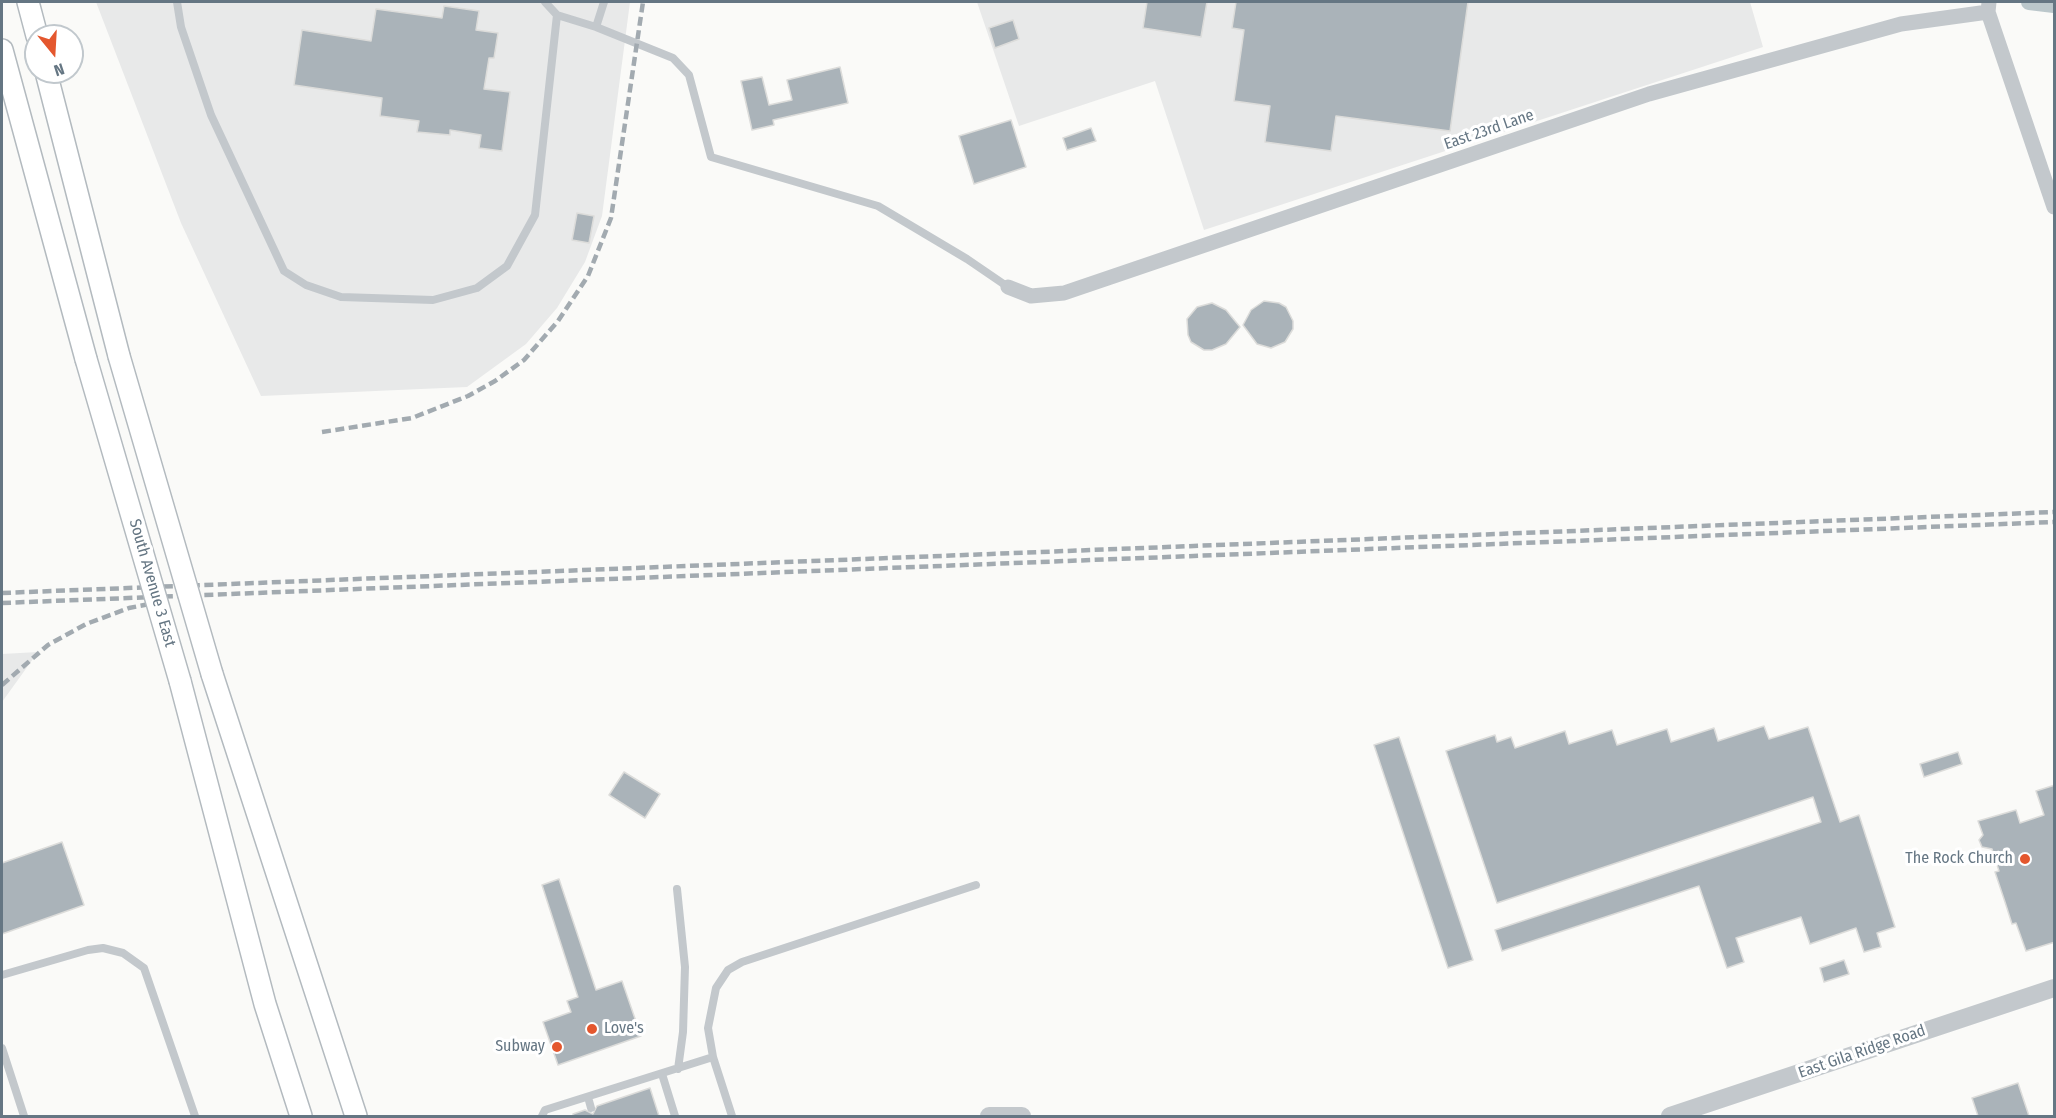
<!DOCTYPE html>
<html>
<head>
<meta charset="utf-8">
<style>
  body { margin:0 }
  #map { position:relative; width:2056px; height:1118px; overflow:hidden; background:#fafaf8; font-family:"Fira Sans Condensed",sans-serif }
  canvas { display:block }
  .frame { position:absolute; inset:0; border:3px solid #657683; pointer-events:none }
  .north { position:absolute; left:24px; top:24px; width:60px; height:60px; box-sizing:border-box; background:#fff; border:2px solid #c1c8cd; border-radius:50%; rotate:162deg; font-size:16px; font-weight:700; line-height:24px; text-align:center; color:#657683 }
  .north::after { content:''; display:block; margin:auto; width:21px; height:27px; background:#e4572e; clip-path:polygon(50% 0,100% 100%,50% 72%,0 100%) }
</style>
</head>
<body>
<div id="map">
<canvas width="2056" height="1118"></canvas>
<div class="frame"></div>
<div class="north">N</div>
</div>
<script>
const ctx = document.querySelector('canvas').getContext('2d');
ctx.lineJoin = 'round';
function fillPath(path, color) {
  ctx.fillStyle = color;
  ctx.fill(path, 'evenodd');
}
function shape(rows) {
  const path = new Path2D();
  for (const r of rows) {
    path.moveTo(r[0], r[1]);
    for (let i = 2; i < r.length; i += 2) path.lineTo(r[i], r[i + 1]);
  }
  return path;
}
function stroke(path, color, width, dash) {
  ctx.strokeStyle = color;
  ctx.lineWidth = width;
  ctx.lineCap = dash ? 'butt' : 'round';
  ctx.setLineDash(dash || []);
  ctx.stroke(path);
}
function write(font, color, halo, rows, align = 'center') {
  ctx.font = font + ' "Fira Sans Condensed",sans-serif';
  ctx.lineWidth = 6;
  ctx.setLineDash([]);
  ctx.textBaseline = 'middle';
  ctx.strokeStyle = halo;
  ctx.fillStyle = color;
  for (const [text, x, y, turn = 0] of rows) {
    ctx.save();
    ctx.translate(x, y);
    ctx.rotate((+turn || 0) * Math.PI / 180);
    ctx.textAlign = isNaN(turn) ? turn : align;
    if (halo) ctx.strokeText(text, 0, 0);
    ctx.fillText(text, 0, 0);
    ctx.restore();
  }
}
fillPath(shape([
  [96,2,630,2,602,216,585,262,557,308,526,344,467,387,261,396,181,223],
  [977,2,1750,2,1763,47,1204,230,1155,81,1019,126],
  [38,652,2,702,2,654]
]), '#e8e9e9');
stroke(shape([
  [2029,2,2054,5]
]), '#bbc7cb', 16);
const building = shape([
  [1147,2,1207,2,1201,37,1143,28,1147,2],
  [1236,2,1468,2,1450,131,1336,116,1331,151,1265,142,1270,106,1234,101,1244,30,1232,28,1236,2],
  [444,6,479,11,476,30,498,33,494,58,489,58,484,89,510,92,502,151,479,148,481,135,450,130,450,135,417,132,419,121,380,116,382,98,294,85,302,30,371,41,376,9,442,18,444,6],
  [1013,20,1019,39,995,48,989,28,1013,20],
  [840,67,848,103,773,120,774,125,752,130,741,81,762,77,769,105,792,100,787,80,840,67],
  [1011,120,1026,167,974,184,959,136,1011,120],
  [1091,128,1096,141,1067,150,1063,138,1091,128],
  [577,213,594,216,589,243,572,240,577,213],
  [1264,301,1279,303,1286,307,1293,321,1293,329,1285,342,1271,348,1257,344,1243,325,1251,310,1264,301],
  [1212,303,1226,310,1240,327,1226,344,1212,350,1204,350,1191,342,1188,335,1187,319,1197,307,1212,303],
  [1764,726,1769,739,1808,727,1840,822,1859,815,1895,927,1877,933,1881,947,1864,952,1856,928,1810,944,1801,917,1736,938,1744,962,1727,968,1699,886,1502,951,1495,930,1821,822,1813,797,1497,903,1446,751,1495,735,1497,742,1511,737,1515,748,1565,731,1569,744,1612,730,1617,745,1667,729,1671,742,1714,728,1718,741,1764,726],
  [1399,737,1473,960,1448,968,1374,745,1399,737],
  [1958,752,1962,764,1924,777,1920,764,1958,752],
  [624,772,660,794,645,818,609,795,624,772],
  [2055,785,2055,942,2026,951,2016,923,2012,924,2005,902,1995,872,1999,871,1992,849,1982,847,1979,840,1983,835,1978,821,2016,810,2020,823,2044,815,2036,791,2055,785],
  [62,842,84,905,2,934,2,863,62,842],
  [559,879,596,990,622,981,641,1036,558,1065,543,1022,571,1012,567,1001,578,997,542,885,559,879],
  [1844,960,1849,974,1824,982,1820,968,1844,960],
  [2018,1083,2029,1116,1978,1116,1972,1098,2018,1083],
  [650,1088,659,1116,573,1116,573,1114,585,1110,593,1114,597,1106,650,1088]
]);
fillPath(building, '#aab3b9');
stroke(building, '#dcdcda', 1.5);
const secondary = shape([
  [28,2,37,36],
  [2,50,86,359],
  [46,72,119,356],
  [212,674,356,1116],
  [180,681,265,1004,301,1116]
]);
stroke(secondary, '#b3babf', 24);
stroke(shape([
  [177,2,181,27,211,115,284,271,306,285,341,297,433,300,477,288,507,266,535,215,557,15],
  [545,2,557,15,596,27],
  [604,2,596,27,673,58,689,75,711,157,878,206,967,259,1008,287],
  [677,889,685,967,683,1032,678,1069],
  [2,975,88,950,103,948,123,953,144,968,195,1116],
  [2,1048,24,1116],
  [713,1057,708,1028,716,988,728,970,742,962,976,885],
  [662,1074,675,1116],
  [588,1097,591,1108],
  [542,1116,545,1110,713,1057,732,1116]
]), '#c3c8cc', 8);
stroke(shape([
  [1989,2,1988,12,2054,207],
  [1008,287,1031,296,1064,293,1649,94,1901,24,1988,12]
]), '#c3c8cc', 15);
stroke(shape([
  [989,1116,1022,1116],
  [1670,1116,2054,988]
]), '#c3c8cc', 18);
stroke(secondary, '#fff', 21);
stroke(shape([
  [322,432,412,418,468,396,495,381,524,360,558,321,588,276,611,218,643,2],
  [2,593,2054,512],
  [2,603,2054,522],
  [2,685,48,645,86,624,129,608,155,603]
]), '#a2aab0', 4.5, [9, 4.5]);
const secondaryBridge = shape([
  [119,356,212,674],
  [86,359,180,681]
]);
stroke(secondaryBridge, '#b3babf', 24, []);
stroke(secondaryBridge, '#fff', 21);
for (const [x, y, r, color] of [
  [2025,859,6,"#e4572e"],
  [592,1029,6,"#e4572e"],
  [557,1047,6,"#e4572e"]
]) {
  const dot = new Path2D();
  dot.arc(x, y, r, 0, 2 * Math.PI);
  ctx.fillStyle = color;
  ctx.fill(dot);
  stroke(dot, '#fff', 2);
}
write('16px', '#657683', '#fff', [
  ["East 23rd Lane",1489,130,-19],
  ["South Avenue 3 East",152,583,74],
  ["East Gila Ridge Road",1862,1052,-19]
]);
write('16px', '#657683', '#fff', [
  ["The Rock Church",2013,859],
  ["Love's",604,1029,"left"],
  ["Subway",545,1047]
], 'right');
</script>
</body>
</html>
